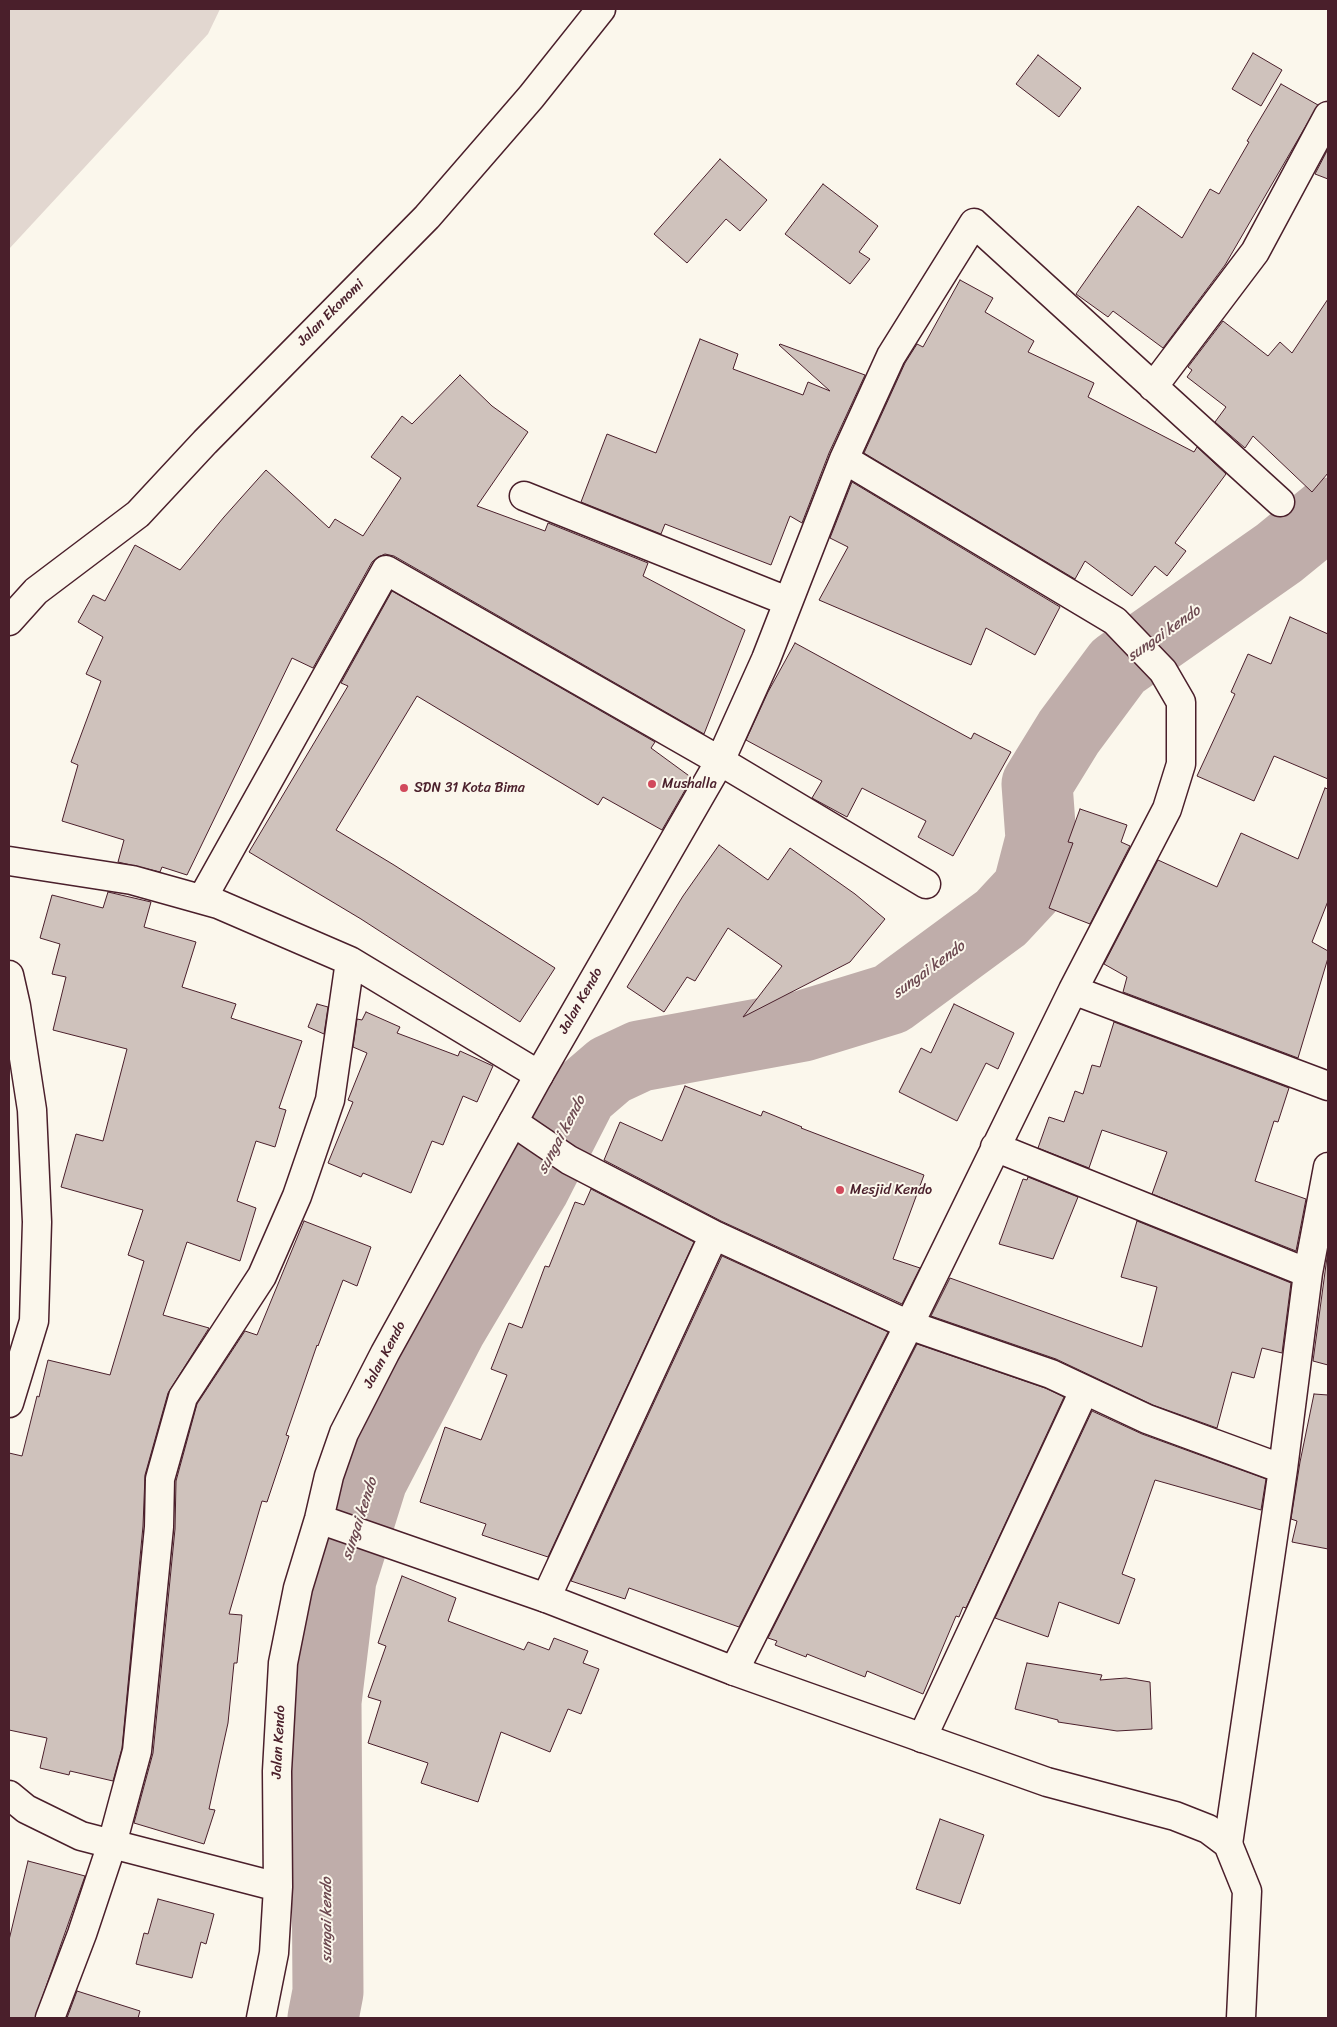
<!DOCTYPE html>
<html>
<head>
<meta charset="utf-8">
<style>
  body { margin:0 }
  #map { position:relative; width:1337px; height:2027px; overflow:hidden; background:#fbf7ec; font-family:Sriracha,sans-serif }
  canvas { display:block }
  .frame { position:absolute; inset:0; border:10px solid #4a1f2b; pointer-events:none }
</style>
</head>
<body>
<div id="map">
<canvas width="1337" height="2027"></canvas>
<div class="frame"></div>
</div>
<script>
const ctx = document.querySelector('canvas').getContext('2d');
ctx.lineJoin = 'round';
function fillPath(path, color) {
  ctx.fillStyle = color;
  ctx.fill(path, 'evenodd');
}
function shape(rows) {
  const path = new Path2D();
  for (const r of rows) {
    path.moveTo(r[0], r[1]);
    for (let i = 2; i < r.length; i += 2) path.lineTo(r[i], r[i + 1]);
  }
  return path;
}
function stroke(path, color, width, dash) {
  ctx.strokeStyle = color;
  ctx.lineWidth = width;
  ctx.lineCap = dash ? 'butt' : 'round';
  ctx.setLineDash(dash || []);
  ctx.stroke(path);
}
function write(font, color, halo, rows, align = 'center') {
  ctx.font = font + ' Sriracha,sans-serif';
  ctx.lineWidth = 4;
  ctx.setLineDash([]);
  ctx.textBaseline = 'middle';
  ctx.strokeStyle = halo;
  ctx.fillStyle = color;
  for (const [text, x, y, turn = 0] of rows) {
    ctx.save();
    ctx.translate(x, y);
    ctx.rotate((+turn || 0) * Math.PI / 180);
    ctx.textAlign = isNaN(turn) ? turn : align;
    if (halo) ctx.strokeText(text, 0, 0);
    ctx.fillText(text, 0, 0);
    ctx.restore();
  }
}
fillPath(shape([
  [9,9,220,9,208,34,9,249]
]), '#e2d7d0');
stroke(shape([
  [323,2018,328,1992,326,1702,341,1579,372,1480,451,1328,534,1188,582,1094,610,1070,640,1056,803,1026,891,999,1001,918,1028,889,1041,839,1037,784,1069,732,1118,666,1279,553,1328,513]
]), '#bfadaa', 71);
const building = shape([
  [1253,53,1282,70,1261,106,1232,89,1253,53],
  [1038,55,1081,88,1059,117,1016,84,1038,55],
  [1281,84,1318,105,1225,265,1163,348,1113,311,1108,317,1076,294,1138,206,1182,238,1210,189,1219,194,1249,142,1247,141,1281,84],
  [1328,149,1328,179,1315,174,1328,149],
  [720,159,767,200,740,231,726,219,687,263,654,234,720,159],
  [823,184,878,226,859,252,870,259,850,284,785,234,823,184],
  [960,280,993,298,985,312,1034,341,1028,352,1094,383,1088,397,1194,452,1197,447,1226,474,1175,543,1186,551,1167,576,1155,566,1132,596,1085,561,1075,579,864,453,905,363,917,344,923,347,960,280],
  [1328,299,1328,473,1312,492,1253,436,1245,448,1215,422,1226,407,1187,377,1192,370,1188,367,1223,321,1268,356,1280,342,1292,353,1328,299],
  [700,339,738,354,733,369,803,395,808,382,830,391,779,345,780,344,865,375,829,453,802,523,790,516,771,565,665,524,661,534,581,502,607,434,656,453,700,339],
  [460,375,492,406,528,432,477,506,545,531,548,523,648,563,643,576,745,630,704,734,394,556,385,554,378,557,372,562,313,668,292,658,187,875,162,867,160,872,118,862,124,840,62,821,78,765,71,762,101,681,86,674,103,637,78,622,93,595,105,601,135,545,180,570,224,517,266,470,329,528,335,519,363,536,401,478,371,457,402,416,412,424,460,375],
  [852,482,1060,607,1035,655,986,628,971,665,819,600,848,547,830,538,852,482],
  [392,591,655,742,651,748,692,778,662,830,603,797,598,805,417,696,336,830,394,865,555,968,520,1022,361,919,249,852,348,686,341,683,392,591],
  [1290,617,1328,634,1328,779,1274,756,1254,801,1197,776,1235,694,1231,692,1248,654,1271,664,1290,617],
  [795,643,971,739,974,733,1011,752,953,856,918,837,926,821,862,788,847,817,812,798,822,781,746,740,768,692,795,643],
  [1325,788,1328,789,1328,901,1312,942,1328,951,1328,958,1298,1058,1123,992,1127,977,1104,964,1158,860,1217,887,1241,833,1298,859,1325,788],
  [1080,809,1127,825,1121,842,1130,846,1090,924,1049,908,1073,843,1068,842,1080,809],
  [719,845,768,880,790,848,855,894,885,919,850,962,743,1017,782,966,728,928,695,981,687,977,664,1012,627,987,683,896,719,845],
  [108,892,151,902,144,927,196,942,182,987,236,1004,231,1018,302,1041,279,1108,286,1110,275,1147,256,1141,237,1201,256,1208,240,1261,187,1242,163,1315,209,1328,168,1393,145,1475,143,1526,122,1748,113,1781,70,1771,69,1775,40,1768,47,1738,9,1730,9,1453,22,1456,37,1396,39,1397,48,1360,110,1375,144,1261,128,1255,143,1210,61,1187,76,1134,103,1141,127,1049,53,1030,66,977,52,974,60,944,40,938,52,895,103,908,108,892],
  [317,1004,328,1007,324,1034,308,1027,317,1004],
  [954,1004,1014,1033,998,1069,986,1063,957,1121,899,1092,921,1048,931,1053,954,1004],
  [366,1012,400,1027,397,1033,458,1056,460,1051,493,1066,477,1102,463,1096,443,1145,432,1141,411,1193,363,1173,361,1177,328,1163,353,1102,348,1100,367,1053,353,1047,357,1019,362,1020,366,1012],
  [1114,1022,1289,1088,1278,1122,1274,1121,1255,1181,1306,1199,1296,1251,1152,1194,1167,1152,1102,1130,1089,1168,1038,1148,1049,1117,1064,1122,1075,1091,1083,1094,1092,1065,1100,1067,1114,1022],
  [685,1086,761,1116,763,1111,802,1127,801,1128,924,1175,893,1259,920,1268,902,1304,721,1221,604,1160,620,1122,662,1141,685,1086],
  [1028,1177,1078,1197,1053,1259,999,1244,1023,1179,1027,1180,1028,1177],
  [591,1189,694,1242,548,1557,482,1535,486,1524,420,1502,445,1427,481,1440,507,1375,491,1369,509,1323,522,1328,545,1266,549,1267,575,1202,584,1205,591,1189],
  [304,1221,371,1247,357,1286,343,1280,318,1346,317,1345,286,1435,289,1436,267,1502,262,1501,229,1614,242,1615,237,1663,234,1663,228,1723,209,1809,215,1810,204,1844,134,1823,153,1753,175,1529,176,1481,197,1404,245,1331,257,1335,304,1221],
  [1137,1221,1291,1283,1282,1353,1262,1348,1254,1378,1232,1372,1217,1428,1153,1405,1056,1359,931,1316,950,1278,1142,1347,1157,1287,1121,1277,1137,1221],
  [1328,1250,1328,1365,1313,1361,1328,1250],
  [722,1256,888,1332,739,1627,629,1588,625,1599,571,1581,722,1256],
  [917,1344,1045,1388,1064,1397,966,1608,963,1607,959,1617,956,1616,923,1694,867,1671,865,1677,807,1654,806,1657,775,1645,777,1641,768,1638,917,1344],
  [1314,1394,1328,1395,1328,1549,1292,1542,1297,1521,1291,1519,1300,1462,1314,1394],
  [1092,1411,1142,1434,1266,1479,1261,1510,1155,1480,1122,1574,1135,1579,1119,1624,1059,1602,1048,1637,995,1618,1092,1411],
  [402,1576,456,1598,448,1621,524,1650,528,1642,549,1650,554,1638,588,1651,583,1663,599,1669,581,1714,568,1709,550,1752,501,1732,478,1802,421,1783,428,1763,368,1743,381,1701,368,1697,386,1646,378,1643,402,1576],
  [1027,1663,1102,1675,1100,1680,1126,1678,1150,1682,1152,1729,1117,1731,1058,1722,1058,1720,1015,1709,1027,1663],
  [940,1819,984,1835,960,1904,916,1889,940,1819],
  [28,1861,85,1876,35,2018,9,2018,9,1940,28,1861],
  [158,1899,214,1914,206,1944,201,1942,192,1978,136,1964,144,1933,148,1934,158,1899],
  [77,1991,140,2011,138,2018,67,2018,77,1991]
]);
fillPath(building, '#cfc2bc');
stroke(building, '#4a1f2b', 1);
const minor = shape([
  [1153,387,1255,252,1328,116],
  [844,459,1115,621,1163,671,1181,702,1181,764,1167,809,1073,990],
  [524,496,787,601],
  [720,761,766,659,844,459,891,356,974,223,1280,502],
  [9,861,132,880,218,904,350,961,539,1075],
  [202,899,386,570,720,761,926,884],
  [513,1122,569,1160,714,1235],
  [995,1147,1308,1273],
  [546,1598,714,1235,909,1325,1051,1374,1147,1419,1283,1469],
  [734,1671,909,1325,1073,990,1328,1086],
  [922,1738,1084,1391],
  [1228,1844,1283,1469,1308,1273,1328,1167],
  [50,2018,82,1934,112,1844,137,1751,159,1527,160,1479,183,1397,262,1276,297,1196,330,1100,350,961]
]);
const tertiary = shape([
  [9,621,36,591,138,514,205,442,427,217,531,97,601,9],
  [9,975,16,1006,32,1110,37,1222,34,1321,9,1403],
  [319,1519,546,1598,734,1671,1047,1782,1175,1816,1208,1829,1228,1844,1247,1891,1241,2018],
  [9,1795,26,1809,81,1836,278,1887],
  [261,2018,274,1953,278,1887,277,1771,283,1663,298,1588,319,1519,329,1476,344,1433,385,1353,539,1075,720,761]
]);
stroke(minor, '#4a1f2b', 31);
stroke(tertiary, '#4a1f2b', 31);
stroke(minor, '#fbf7ec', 28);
stroke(tertiary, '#fbf7ec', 28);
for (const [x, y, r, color] of [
  [652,784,5,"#d1495b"],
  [404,788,5,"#d1495b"],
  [840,1190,5,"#d1495b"]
]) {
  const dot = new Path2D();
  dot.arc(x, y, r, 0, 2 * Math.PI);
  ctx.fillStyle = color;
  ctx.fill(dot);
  stroke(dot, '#fbf7ec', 2);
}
write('14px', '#4a1f2b', '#fbf7ec', [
  ["Jalan Ekonomi",331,313,-45],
  ["Jalan Kendo",581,1001,-60],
  ["Jalan Kendo",385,1355,-62],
  ["Jalan Kendo",279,1742,-87]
]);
write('14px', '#4a1f2b', '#fbf7ec', [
  ["Mushalla",662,784],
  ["SDN 31 Kota Bima",414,788],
  ["Mesjid Kendo",850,1190]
], 'left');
write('italic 15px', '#6d4a51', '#fbf7ec', [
  ["sungai kendo",1164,634,-35],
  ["sungai kendo",929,970,-36],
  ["sungai kendo",562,1135,-62],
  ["sungai kendo",360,1519,-72],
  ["sungai kendo",327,1920,-90]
]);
</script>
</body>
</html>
